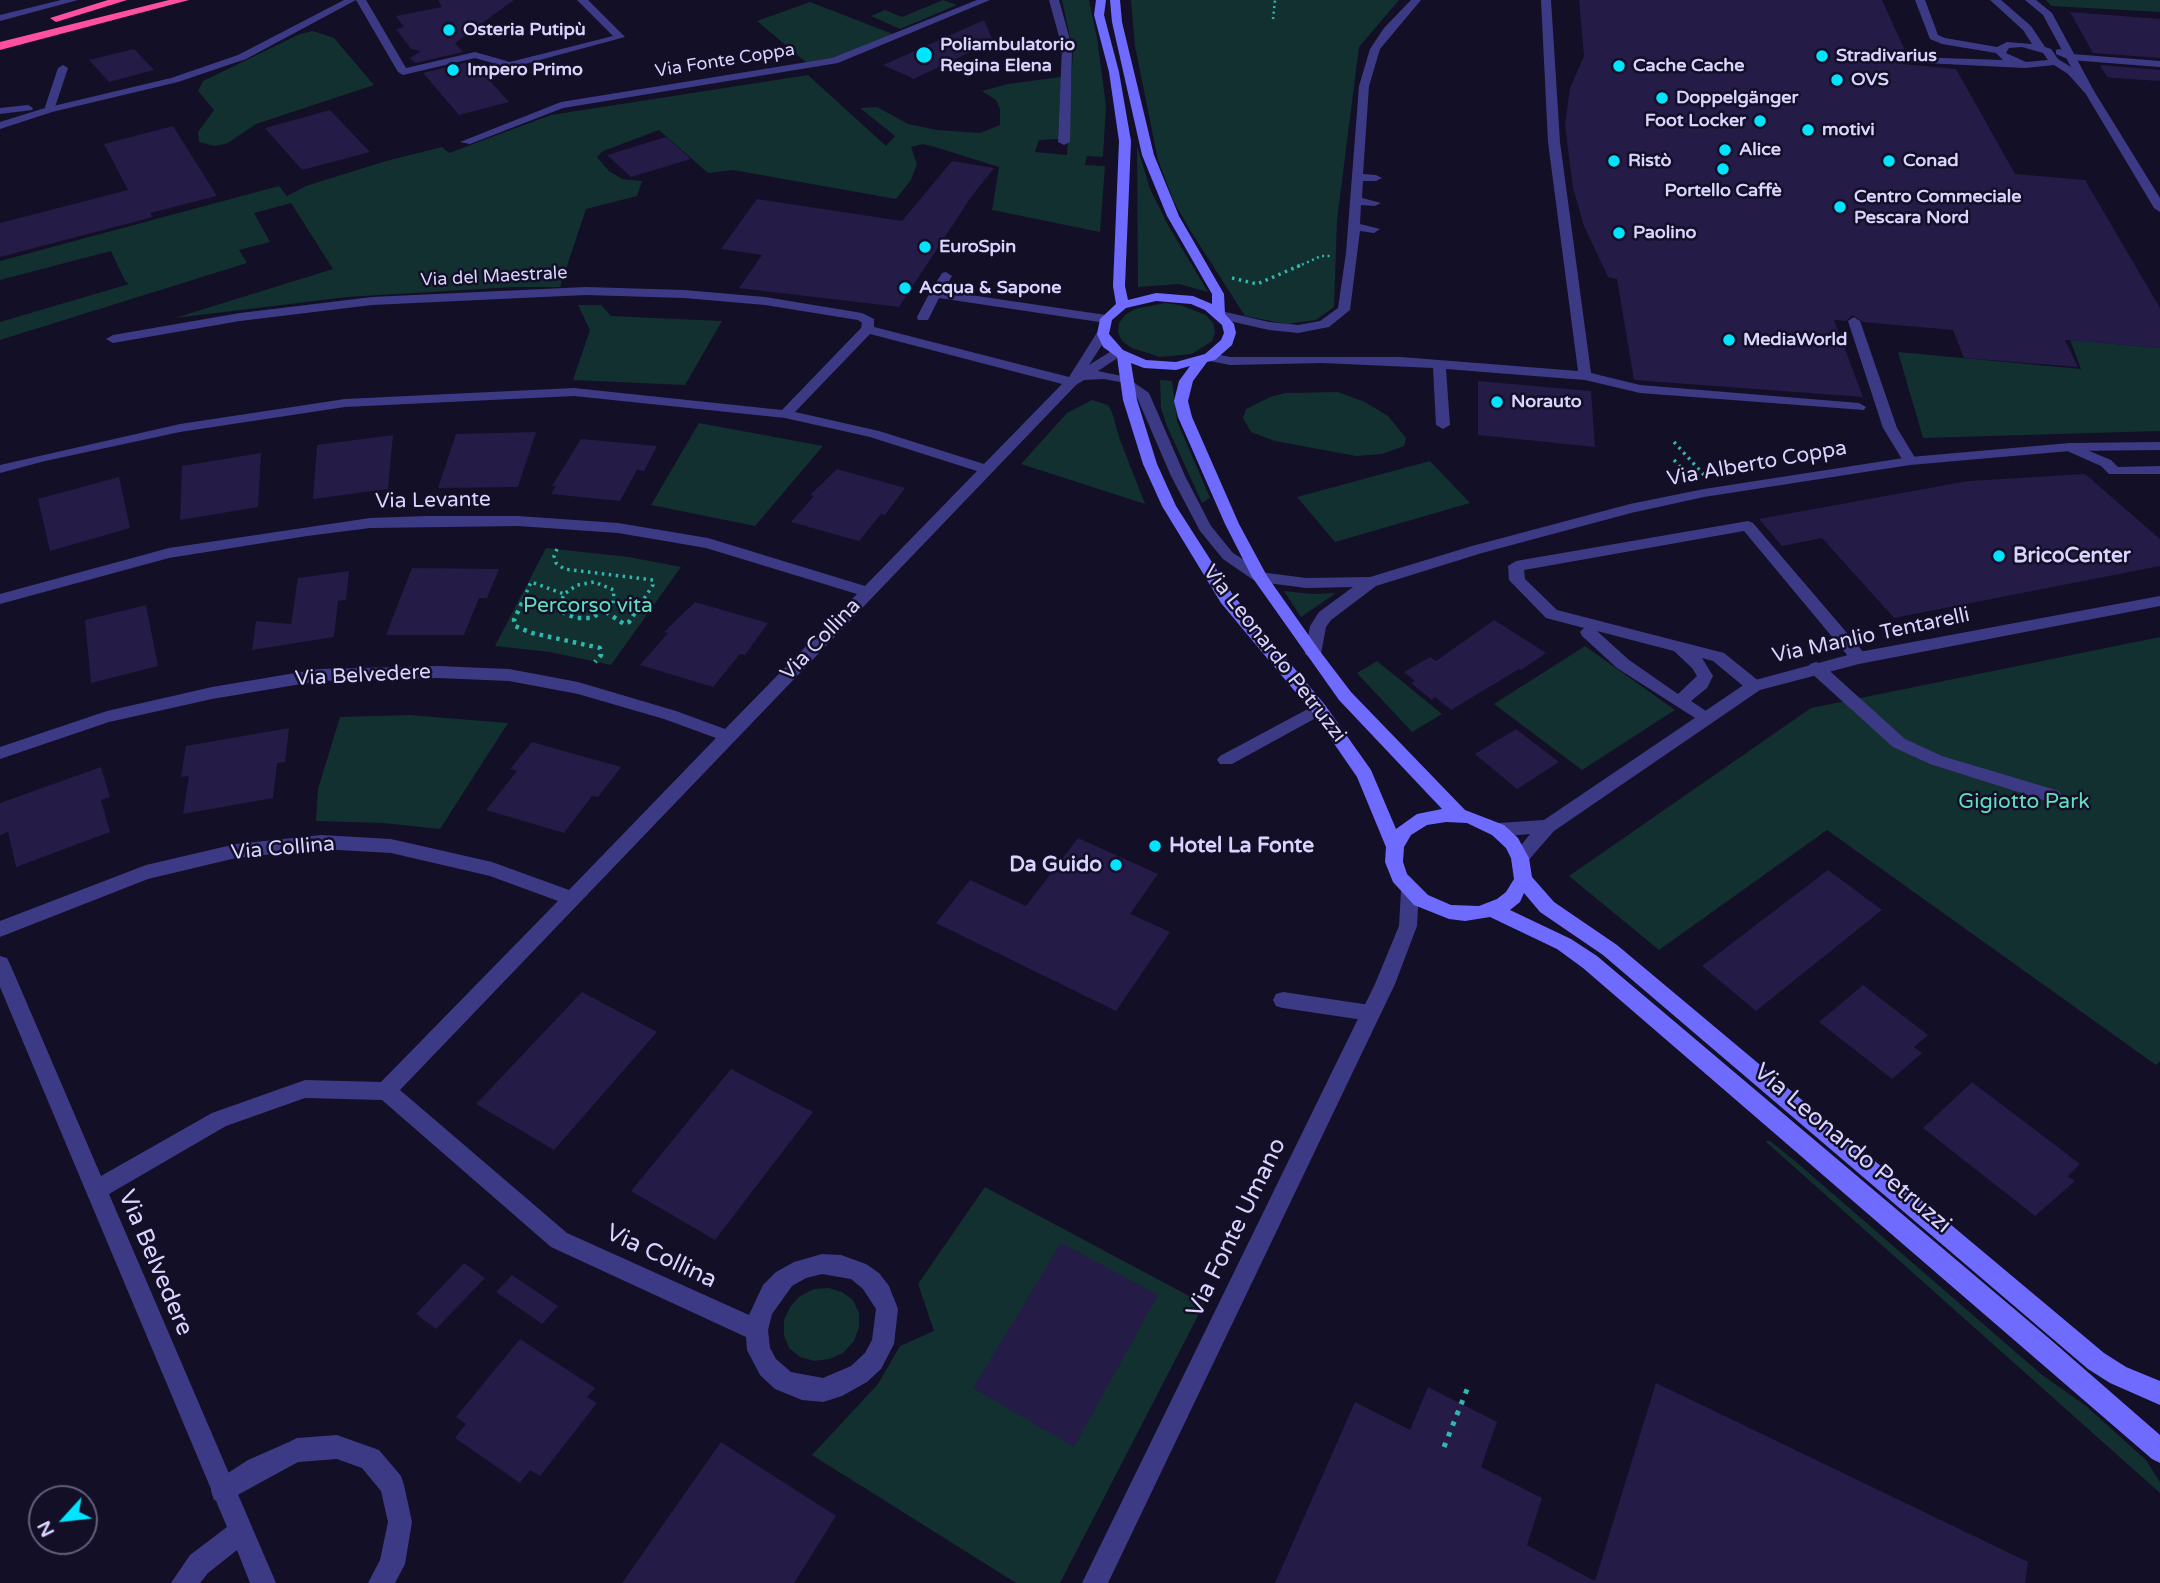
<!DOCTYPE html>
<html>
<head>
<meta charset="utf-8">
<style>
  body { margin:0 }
  #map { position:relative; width:2160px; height:1583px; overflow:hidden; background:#130f26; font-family:"Varela Round",sans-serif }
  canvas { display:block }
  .north { position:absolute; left:28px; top:1485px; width:70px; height:70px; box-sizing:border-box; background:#130f26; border:2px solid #625e7d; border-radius:50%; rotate:243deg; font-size:19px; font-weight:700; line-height:28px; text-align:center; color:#d9d4ff }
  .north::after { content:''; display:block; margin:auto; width:24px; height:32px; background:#00e5ff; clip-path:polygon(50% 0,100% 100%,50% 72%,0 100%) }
</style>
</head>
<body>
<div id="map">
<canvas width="2160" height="1583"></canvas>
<div class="north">N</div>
</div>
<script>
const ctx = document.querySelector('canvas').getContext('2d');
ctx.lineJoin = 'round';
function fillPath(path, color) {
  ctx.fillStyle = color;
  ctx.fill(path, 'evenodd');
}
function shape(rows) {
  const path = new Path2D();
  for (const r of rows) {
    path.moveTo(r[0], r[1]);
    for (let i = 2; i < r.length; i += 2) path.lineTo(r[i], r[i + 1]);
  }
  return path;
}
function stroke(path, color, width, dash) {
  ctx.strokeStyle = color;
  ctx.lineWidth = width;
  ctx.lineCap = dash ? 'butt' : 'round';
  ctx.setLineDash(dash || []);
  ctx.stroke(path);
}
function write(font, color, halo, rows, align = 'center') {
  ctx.font = font + ' "Varela Round",sans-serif';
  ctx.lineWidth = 5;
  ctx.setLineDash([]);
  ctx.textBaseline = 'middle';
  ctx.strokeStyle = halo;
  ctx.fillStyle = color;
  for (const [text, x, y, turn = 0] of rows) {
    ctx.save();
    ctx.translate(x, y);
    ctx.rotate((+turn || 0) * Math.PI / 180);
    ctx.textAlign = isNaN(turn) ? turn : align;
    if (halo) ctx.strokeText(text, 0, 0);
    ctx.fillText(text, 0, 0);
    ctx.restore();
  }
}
fillPath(shape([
  [943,0,957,5,900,29,871,16,885,10,902,17],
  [1062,0,1089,0,1097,38,1106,106,1103,157,1087,156,1085,165,1105,166,1100,232,992,210,999,167,935,147,923,144,911,147,917,164,911,180,896,199,733,170,708,173,659,130,603,151,597,157,609,171,622,179,642,181,637,196,586,209,560,287,513,287,347,297,175,318,333,269,291,203,254,213,270,242,239,250,247,263,0,340,0,322,129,284,125,281,111,251,0,280,0,261,279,186,287,196,306,186,386,161,442,147,449,153,551,115,808,75,886,146,895,136,860,108,877,107,908,124,937,130,980,133,1000,125,1000,109,996,100,982,91,1008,84,1061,77,1058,139,1039,140,1035,152,1067,155,1073,52],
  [1131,0,1399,0,1359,47,1337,220,1334,307,1316,320,1287,324,1245,316,1190,230,1174,202,1158,160,1135,46],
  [2046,0,2160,0,2160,12,2051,6],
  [810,2,893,34,833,60,807,63,757,21],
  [313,31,334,38,374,85,256,124,228,143,215,146,199,142,198,132,214,110,198,91,203,81,300,34],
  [1137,146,1150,189,1168,225,1208,292,1179,284,1138,287],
  [1165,303,1180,305,1206,315,1213,323,1215,332,1212,341,1192,354,1160,357,1132,348,1122,341,1118,332,1119,323,1125,315,1135,309],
  [578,305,601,305,611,316,722,321,685,385,573,380,590,330],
  [2070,340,2160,348,2160,431,1923,438,1898,352,2081,369],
  [1160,380,1172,381,1177,421,1210,498,1202,503,1167,426,1161,408],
  [1338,392,1365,402,1388,416,1406,438,1404,446,1382,454,1356,456,1275,441,1251,432,1243,418,1246,409,1270,397,1285,393],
  [1092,400,1108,405,1112,412,1120,440,1145,504,1021,464,1067,413],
  [699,423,823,446,755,526,651,505],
  [1430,461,1470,503,1335,542,1297,497],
  [546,548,629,557,681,567,611,665,550,652,495,646],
  [1284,591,1313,594,1336,593,1301,617],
  [2160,637,2160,1061,2156,1065,1827,830,1659,950,1569,876,1811,708],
  [1585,646,1675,710,1582,770,1494,704],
  [1377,661,1442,714,1412,732,1357,673],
  [409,715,508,723,440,829,383,823,316,821,318,789,340,717],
  [1765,1141,1770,1141,1795,1161,2041,1374,2086,1406,2146,1460,2160,1482,2160,1493],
  [985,1187,1204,1304,1060,1583,1016,1583,812,1455,878,1384,900,1346,934,1331,918,1284],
  [829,1288,842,1292,853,1300,859,1313,859,1327,854,1341,843,1353,829,1359,814,1361,800,1357,789,1348,784,1335,784,1320,790,1307,800,1296,814,1289]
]), '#12302f');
fillPath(shape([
  [438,0,514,0,455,43,463,52,415,63,410,58,421,51,411,49,396,29,404,27,396,16,442,7],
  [1579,0,1882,0,1907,55,1903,56,1903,64,1956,69,2015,174,2085,180,2160,308,2160,348,2065,340,2078,367,1964,358,1953,330,1863,322,1853,315,1846,321,1834,320,1863,397,1634,380,1617,279,1608,277,1584,226,1573,188,1565,125,1570,88,1584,56],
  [2070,12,2160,19,2160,58,2093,53],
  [984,20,993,41,914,79,883,65],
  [134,49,154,70,109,82,89,60],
  [472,61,509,102,459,115,423,73],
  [2100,65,2160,70,2160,81,2113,78,2107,77],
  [330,110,370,152,302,170,265,128],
  [173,126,217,196,150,213,153,217,0,257,0,223,128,190,104,144],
  [666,137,691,159,631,177,607,155],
  [952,161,994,168,971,197,899,307,739,288,762,255,721,249,757,199,902,221],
  [1478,381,1591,391,1595,447,1478,435],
  [536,432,518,487,438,488,456,434],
  [393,435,388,489,313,499,317,445],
  [581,439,657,446,644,471,637,470,620,501,551,494,556,486,552,486],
  [261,453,258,507,180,520,182,466],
  [837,469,905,488,885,515,881,514,859,541,791,522,814,496,810,495],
  [2085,474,2160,539,2160,566,1894,618,1822,538,1782,546,1759,519,1968,481],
  [119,477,130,528,50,551,38,499],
  [412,568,499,569,487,598,479,598,464,635,386,635],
  [349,571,346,600,338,601,334,637,252,650,256,621,291,624,298,578],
  [695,602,768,623,745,655,740,654,713,687,640,665,668,633,664,632],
  [146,605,158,666,91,683,85,620],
  [1494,620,1546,653,1521,670,1519,669,1451,710,1435,697,1432,700,1411,683,1415,681,1404,672,1430,657,1436,661],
  [289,728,285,762,277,763,273,798,183,814,189,776,181,777,186,746],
  [1516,729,1559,762,1517,789,1475,754],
  [532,742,621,767,598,797,592,796,564,833,486,810,517,771,510,769],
  [101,767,110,797,101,800,110,832,16,867,8,832,0,835,0,803],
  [1078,838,1158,874,1130,914,1170,932,1116,1011,936,923,970,880,1026,906],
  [1828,870,1882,910,1756,1011,1702,966],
  [1863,985,1928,1035,1914,1047,1922,1053,1892,1079,1819,1022],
  [582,992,657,1032,554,1150,476,1104],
  [731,1069,813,1112,715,1240,631,1191],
  [1972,1082,2080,1164,2068,1176,2075,1181,2035,1216,1923,1128],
  [1061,1243,1158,1295,1074,1447,973,1388],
  [464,1263,485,1278,436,1329,416,1314],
  [512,1275,558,1306,542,1324,496,1292],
  [520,1339,595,1388,587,1397,597,1403,540,1476,530,1470,520,1483,455,1438,466,1424,456,1417],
  [1656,1383,2028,1562,2025,1583,1275,1583,1355,1402,1410,1430,1428,1387,1497,1422,1481,1467,1542,1498,1527,1545,1595,1581],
  [721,1442,836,1516,794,1583,622,1583]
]), '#241b47');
stroke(shape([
  [1273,19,1275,0],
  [1297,267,1321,256,1332,256]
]), '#2fb8b0', 2.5, [2, 3.5]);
stroke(shape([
  [1232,278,1257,284,1301,265],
  [1674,442,1704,475],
  [1674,460,1689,476],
  [557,549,554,556,556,563,564,569,653,580,653,585,640,605],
  [521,605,531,582,564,594],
  [560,605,564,594,577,585,594,582,614,590,613,605]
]), '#2fb8b0', 3.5, [2.5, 4.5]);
stroke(shape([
  [522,603,514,620,515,626,532,633,600,648,601,655,595,662],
  [560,603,564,613,576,618,592,618,614,603],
  [606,612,624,624,629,622,641,603]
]), '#2fb8b0', 4.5, [3.5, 5]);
stroke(shape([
  [1444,1447,1468,1387]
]), '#2fb8b0', 5, [4.5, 7]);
fillPath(shape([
  [61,0,78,0,0,21,0,15,61,0],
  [356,0,366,0,406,68,475,52,510,62,613,36,577,0,588,0,625,37,510,68,475,58,403,75,398,72,356,0],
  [1049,0,1059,0,1072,47,1070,142,1064,145,1058,142,1062,47,1049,0],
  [1411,0,1421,0,1380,49,1369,86,1363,174,1376,175,1382,178,1376,181,1363,181,1362,198,1381,203,1375,206,1361,205,1360,224,1380,229,1374,233,1360,231,1350,310,1329,327,1298,333,1269,330,1216,318,1216,312,1221,311,1269,322,1298,325,1320,321,1338,308,1346,253,1359,86,1370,49,1384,28,1411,0],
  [1541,0,1551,0,1560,142,1591,373,1640,385,1859,403,1866,407,1864,410,1640,393,1585,380,1446,369,1450,425,1443,429,1436,425,1433,368,1323,363,1230,365,1205,360,1205,354,1210,353,1230,357,1401,357,1578,371,1548,142,1541,0],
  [1915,0,1925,0,1938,35,1945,38,1997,47,2007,42,2032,44,2023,30,1990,0,2001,0,2031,26,2045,47,2051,49,2058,59,2076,70,2094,91,2085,93,2068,74,2054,65,2025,68,1905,62,1905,58,1909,57,2003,60,1996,53,1942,44,1930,39,1915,0],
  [2022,47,2043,53,2048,60,2026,62,2006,53,2009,48,2022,47],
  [2060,49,2072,54,2160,61,2160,67,2070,60,2056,54,2056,50,2060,49],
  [63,65,68,68,55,107,46,109,45,107,58,68,63,65],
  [946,272,952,276,943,291,1106,315,1112,319,1106,323,939,298,928,320,918,320,917,317,929,294,942,273,946,272],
  [1854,317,1860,321,1897,428,1917,461,1915,464,1905,464,1883,428,1848,321,1854,317],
  [2070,443,2111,460,2118,467,2160,466,2160,474,2109,474,2101,466,2065,450,2065,444,2070,443],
  [1748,521,1753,523,1865,654,1867,658,1865,662,1853,662,1744,531,1524,570,1525,579,1557,610,1724,653,1760,682,1762,686,1760,690,1748,690,1713,661,1702,658,1713,676,1707,688,1691,701,1712,715,1714,719,1712,723,1706,725,1617,668,1582,636,1580,632,1584,628,1546,618,1509,580,1508,566,1516,561,1748,521],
  [1597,631,1674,651,1692,668,1697,676,1678,694,1629,660,1597,631],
  [1816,662,1822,664,1905,739,1942,756,2059,791,2062,796,2059,801,2053,803,1930,764,1893,747,1810,672,1808,668,1810,664,1816,662],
  [1319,703,1325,705,1327,709,1325,713,1232,764,1220,764,1217,760,1220,756,1319,703],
  [1283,992,1370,1005,1377,1007,1380,1013,1377,1019,1370,1021,1283,1008,1276,1006,1273,1000,1276,994,1283,992],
  [337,1435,379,1450,401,1476,404,1485,412,1522,405,1564,395,1583,368,1583,380,1560,388,1522,381,1491,362,1468,337,1459,298,1462,223,1503,214,1500,211,1491,214,1482,248,1460,289,1442,297,1438,337,1435]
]), '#3d3a85');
fillPath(shape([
  [344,0,356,0,246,59,178,82,52,112,0,129,0,122,45,108,171,78,238,55,344,0],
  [977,0,990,0,838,63,563,108,470,144,460,142,561,102,832,58,977,0],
  [2025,0,2036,0,2052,13,2094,91,2160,198,2160,212,2154,208,2084,91,2043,15,2025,0],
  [28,105,33,108,32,110,0,114,0,108,28,105],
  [586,287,684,290,765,297,862,313,874,319,874,327,1069,377,1098,331,1103,330,1109,334,1089,365,1113,350,1123,350,1125,353,1098,371,1131,378,1131,384,1104,379,1084,380,1076,385,400,1090,567,1233,749,1315,763,1285,776,1272,794,1262,822,1254,841,1255,866,1264,879,1273,889,1286,898,1309,894,1344,881,1369,867,1382,842,1396,823,1402,802,1400,775,1389,760,1375,747,1350,746,1337,551,1247,382,1100,305,1098,226,1126,109,1194,276,1583,250,1583,237,1550,208,1573,200,1583,171,1583,190,1555,227,1527,0,987,0,956,7,958,10,964,101,1176,212,1113,305,1080,381,1082,558,901,490,876,391,853,321,849,236,858,148,879,0,937,0,921,146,865,236,844,321,835,391,839,492,862,569,890,716,738,664,719,578,694,509,681,438,678,319,681,212,699,109,722,0,759,0,747,107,711,212,687,319,669,438,666,509,669,578,682,676,711,725,729,857,594,706,548,618,533,518,526,370,528,307,536,169,558,0,604,0,594,169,548,370,518,427,516,518,516,618,523,708,538,865,586,977,471,870,437,785,418,574,396,345,407,180,432,45,461,0,473,0,465,180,424,345,399,574,388,782,410,861,328,862,323,858,320,765,305,684,298,586,295,372,305,240,321,113,343,106,339,113,335,240,313,372,297,586,287],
  [870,334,1062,384,984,464,879,431,795,412,870,334],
  [822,1274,851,1279,863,1289,876,1309,872,1340,865,1353,851,1366,823,1378,791,1372,776,1359,770,1348,768,1330,772,1314,792,1286,806,1278,822,1274],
  [2160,442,2160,450,2070,451,1910,465,1704,497,1631,513,1482,553,1376,586,1331,620,1326,627,1321,654,1313,660,1305,654,1310,626,1319,612,1353,587,1306,588,1260,582,1252,577,1260,572,1306,578,1370,577,1472,546,1630,504,1704,489,1910,457,2070,443,2160,442],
  [2160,596,2160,606,1859,664,1760,690,1554,831,1526,863,1514,863,1511,858,1530,834,1498,837,1492,835,1489,830,1492,825,1498,823,1544,820,1748,682,1859,652,2160,596],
  [1410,884,1417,886,1419,891,1417,926,1395,984,1108,1583,1082,1583,1375,984,1399,926,1401,891,1403,886,1410,884]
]), '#3d3a85');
fillPath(shape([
  [1126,377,1149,393,1185,476,1211,526,1233,553,1265,573,1268,577,1265,581,1255,581,1223,559,1200,531,1171,476,1136,395,1119,381,1126,377]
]), '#3d3a85');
fillPath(shape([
  [1096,0,1106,0,1104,15,1119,72,1131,141,1125,286,1128,300,1156,293,1193,296,1212,304,1212,294,1167,216,1142,155,1112,22,1110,0,1120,0,1122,22,1154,155,1179,216,1224,294,1225,314,1234,324,1236,333,1232,345,1215,360,1207,362,1193,381,1188,401,1192,417,1239,524,1267,576,1319,650,1351,692,1465,810,1504,825,1518,838,1529,858,1532,877,1554,902,1617,945,2104,1353,2126,1367,2160,1381,2160,1405,2110,1383,2088,1369,1603,955,1540,912,1524,893,1520,902,1510,910,1571,939,1597,956,2051,1340,2160,1435,2160,1463,2152,1459,1583,968,1557,949,1490,917,1465,921,1449,919,1414,905,1393,882,1385,862,1386,847,1357,777,1313,713,1221,603,1162,506,1143,464,1123,400,1117,357,1103,347,1097,334,1100,319,1116,304,1113,286,1119,141,1109,72,1094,15,1096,0],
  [1156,301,1191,304,1205,310,1222,325,1224,333,1221,340,1205,354,1176,362,1146,360,1123,350,1109,334,1112,320,1126,308,1156,301],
  [1131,363,1144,368,1176,370,1190,366,1179,381,1174,401,1178,417,1225,524,1252,577,1339,700,1442,809,1417,814,1396,829,1371,770,1325,705,1233,595,1176,506,1157,464,1137,400,1131,363],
  [1446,822,1467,823,1492,835,1506,848,1511,858,1514,879,1506,892,1497,899,1479,906,1451,905,1428,895,1407,874,1403,862,1404,847,1411,835,1427,825,1446,822]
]), '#6f6bff');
fillPath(shape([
  [108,0,127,0,56,22,50,18,108,0],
  [169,0,189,0,0,50,0,42,169,0]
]), '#ff4fa3');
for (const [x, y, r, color] of [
  [449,30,7,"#00e5ff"],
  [924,55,9,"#00e5ff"],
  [1822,56,7,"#00e5ff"],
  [1619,66,7,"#00e5ff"],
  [453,70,7,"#00e5ff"],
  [1837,80,7,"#00e5ff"],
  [1662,98,7,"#00e5ff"],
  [1760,121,7,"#00e5ff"],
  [1808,130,7,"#00e5ff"],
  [1725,150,7,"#00e5ff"],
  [1614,161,7,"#00e5ff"],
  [1889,161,7,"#00e5ff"],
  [1723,169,7,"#00e5ff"],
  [1840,207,7,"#00e5ff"],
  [1619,233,7,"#00e5ff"],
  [925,247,7,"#00e5ff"],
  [905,288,7,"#00e5ff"],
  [1729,340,7,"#00e5ff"],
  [1497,402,7,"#00e5ff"],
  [1999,556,7,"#00e5ff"],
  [1155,846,7,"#00e5ff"],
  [1116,865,7,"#00e5ff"]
]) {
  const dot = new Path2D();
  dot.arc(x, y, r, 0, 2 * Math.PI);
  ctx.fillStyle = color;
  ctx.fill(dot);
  stroke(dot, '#130f26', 2.5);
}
write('bold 18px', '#d9d4ff', '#130f26', [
  ["Osteria Putipù",463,30],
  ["Poliambulatorio",940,45],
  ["Regina Elena",940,66],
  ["Stradivarius",1836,56],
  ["Cache Cache",1633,66],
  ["Impero Primo",467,70],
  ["OVS",1851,80],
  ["Doppelgänger",1676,98],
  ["Foot Locker",1746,121,"right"],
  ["motivi",1822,130],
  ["Alice",1739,150],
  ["Ristò",1628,161],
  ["Conad",1903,161],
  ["Portello Caffè",1723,191,"center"],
  ["Centro Commeciale",1854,197],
  ["Pescara Nord",1854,218],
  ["Paolino",1633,233],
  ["EuroSpin",939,247],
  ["Acqua & Sapone",919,288],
  ["MediaWorld",1743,340],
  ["Norauto",1511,402]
], 'left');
write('18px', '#d9d4ff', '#130f26', [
  ["Via Fonte Coppa",725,61,-9],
  ["Via del Maestrale",494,277,-3]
]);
write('21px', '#d9d4ff', '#130f26', [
  ["Via Alberto Coppa",1757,464,-10],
  ["Via Levante",433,501,-1],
  ["Via Manlio Tentarelli",1871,636,-12],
  ["Via Collina",821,640,-46],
  ["Via Leonardo Petruzzi",1274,654,52],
  ["Via Belvedere",363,676,-3],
  ["Via Collina",283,849,-5]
]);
write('bold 21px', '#d9d4ff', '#130f26', [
  ["BricoCenter",2013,556],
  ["Hotel La Fonte",1169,846],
  ["Da Guido",1102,865,"right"]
], 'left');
write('21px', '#5fe0c0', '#130f26', [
  ["Percorso vita",588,606],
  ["Gigiotto Park",2024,802]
]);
write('24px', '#d9d4ff', '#130f26', [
  ["Via Leonardo Petruzzi",1852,1149,40],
  ["Via Fonte Umano",1237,1228,-64],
  ["Via Collina",661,1257,25],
  ["Via Belvedere",155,1263,67]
]);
</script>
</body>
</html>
